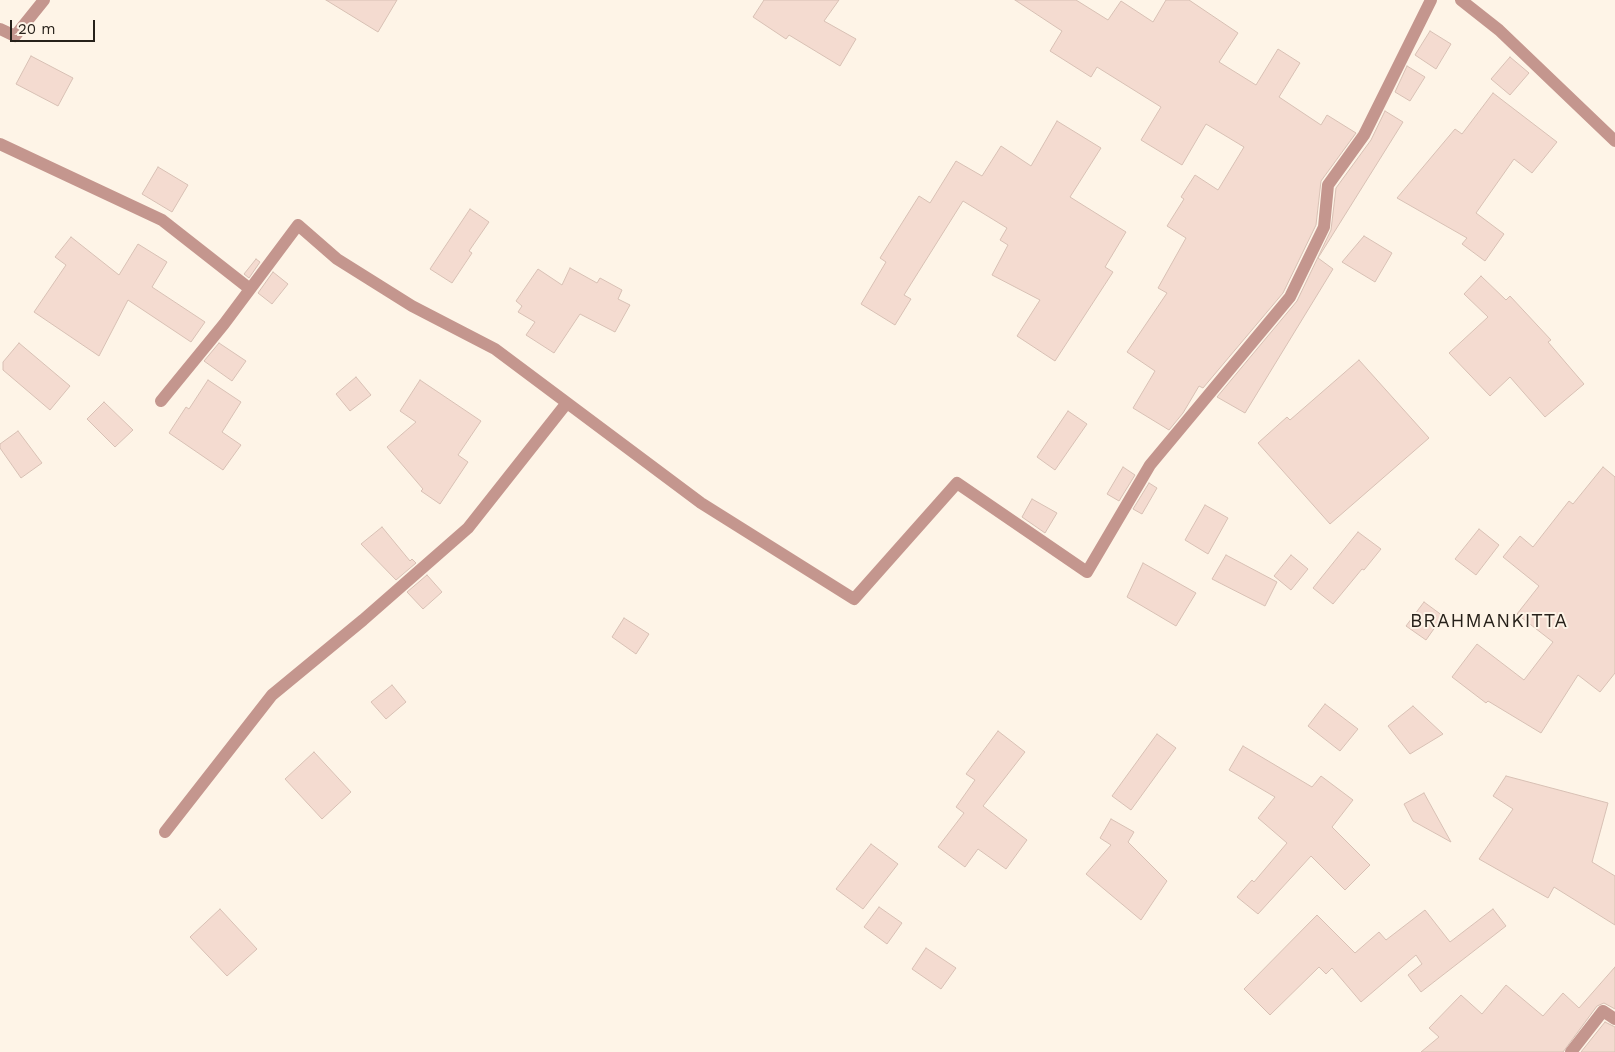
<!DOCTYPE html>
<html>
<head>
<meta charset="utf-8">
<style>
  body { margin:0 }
  #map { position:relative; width:1615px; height:1052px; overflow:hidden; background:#fef4e7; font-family:"Work Sans",sans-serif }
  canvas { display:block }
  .scale { position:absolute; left:10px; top:20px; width:85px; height:22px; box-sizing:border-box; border:2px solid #27211a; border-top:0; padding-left:6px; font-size:15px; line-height:18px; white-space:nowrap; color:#27211a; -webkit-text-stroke:4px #fef4e7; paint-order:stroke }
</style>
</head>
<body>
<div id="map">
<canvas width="1615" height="1052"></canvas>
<div class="scale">20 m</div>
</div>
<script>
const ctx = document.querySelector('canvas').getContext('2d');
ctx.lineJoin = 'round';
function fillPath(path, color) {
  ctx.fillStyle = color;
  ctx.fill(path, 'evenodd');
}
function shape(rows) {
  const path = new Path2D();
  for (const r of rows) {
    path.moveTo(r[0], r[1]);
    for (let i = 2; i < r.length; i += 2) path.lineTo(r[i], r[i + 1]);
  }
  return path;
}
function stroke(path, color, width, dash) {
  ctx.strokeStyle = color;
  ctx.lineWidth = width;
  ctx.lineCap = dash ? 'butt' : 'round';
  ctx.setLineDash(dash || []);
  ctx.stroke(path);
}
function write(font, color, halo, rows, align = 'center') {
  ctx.font = font + ' "Work Sans",sans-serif';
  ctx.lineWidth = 4;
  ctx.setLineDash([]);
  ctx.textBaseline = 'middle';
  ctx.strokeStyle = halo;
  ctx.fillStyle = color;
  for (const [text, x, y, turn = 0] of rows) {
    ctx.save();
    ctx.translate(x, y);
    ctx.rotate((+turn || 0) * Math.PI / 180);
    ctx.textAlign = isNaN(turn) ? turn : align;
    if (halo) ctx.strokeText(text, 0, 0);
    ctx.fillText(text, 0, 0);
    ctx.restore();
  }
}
const building = shape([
  [326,0,397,0,378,32,326,0],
  [764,0,839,0,824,21,856,39,840,66,789,35,786,39,753,17,764,0],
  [1015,0,1076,0,1108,20,1121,1,1153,22,1166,0,1189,0,1238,33,1219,62,1256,85,1278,49,1300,63,1279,97,1321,125,1327,115,1356,133,1321,181,1316,225,1283,293,1203,388,1199,386,1183,413,1169,430,1133,408,1155,371,1127,352,1167,293,1158,288,1186,238,1167,226,1184,199,1181,197,1195,175,1218,190,1244,147,1206,124,1182,165,1141,140,1161,107,1097,67,1091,77,1050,51,1062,31,1015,0],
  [1430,31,1451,44,1436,69,1415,55,1430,31],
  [31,56,73,78,58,106,16,84,31,56],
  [1510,57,1529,73,1510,95,1491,79,1510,57],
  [1407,66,1425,77,1410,101,1395,92,1407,66],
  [1493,93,1557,142,1532,173,1514,159,1476,213,1504,234,1485,261,1462,244,1467,238,1397,198,1455,129,1462,134,1493,93],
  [1385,111,1403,122,1318,258,1333,269,1245,413,1217,397,1297,301,1331,230,1336,188,1371,140,1385,111],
  [1057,121,1101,148,1070,197,1126,232,1105,267,1113,272,1055,361,1017,336,1040,300,992,275,1008,245,1000,240,1007,228,963,201,904,295,911,299,895,325,861,304,886,262,880,258,919,196,930,203,956,161,982,176,1001,146,1031,166,1057,121],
  [158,167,188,185,172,212,142,194,158,167],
  [470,209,489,222,469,251,472,253,452,283,430,269,470,209],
  [1364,236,1392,253,1375,282,1342,262,1364,236],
  [71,237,119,275,138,244,167,262,152,287,205,322,191,342,128,300,99,356,34,312,66,265,55,257,71,237],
  [256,259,260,262,249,278,244,274,256,259],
  [570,268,597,283,600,278,622,290,618,299,630,305,615,332,580,314,554,353,526,335,535,322,518,312,522,306,516,301,538,269,562,285,570,268],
  [273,272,288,284,272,304,258,293,273,272],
  [1481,276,1506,300,1510,296,1551,340,1548,342,1584,384,1545,417,1510,377,1490,396,1449,353,1488,317,1464,294,1481,276],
  [19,343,70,386,50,410,3,370,3,362,19,343],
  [219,343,246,361,232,381,204,361,219,343],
  [1359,360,1429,438,1330,524,1258,443,1287,417,1290,420,1359,360],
  [356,377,371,395,350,411,336,394,356,377],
  [208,380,241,402,222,432,241,445,223,470,169,433,186,407,189,409,208,380],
  [420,380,481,421,458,455,468,462,440,504,421,491,423,489,387,447,416,422,400,411,420,380],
  [104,402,133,430,115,447,87,419,104,402],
  [1068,411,1087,424,1055,470,1037,457,1068,411],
  [18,431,42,463,21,478,0,448,0,444,18,431],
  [1123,467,1135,475,1119,501,1107,494,1123,467],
  [1603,467,1615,477,1615,673,1600,692,1578,675,1541,733,1488,701,1486,703,1452,677,1477,644,1524,680,1553,642,1517,614,1539,586,1503,557,1520,536,1533,547,1569,501,1573,504,1603,467],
  [1149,483,1157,488,1142,514,1133,509,1149,483],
  [1032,499,1057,513,1045,533,1022,517,1032,499],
  [1205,505,1228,518,1208,554,1185,540,1205,505],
  [382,527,410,561,412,559,416,563,396,580,361,544,382,527],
  [1479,529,1499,545,1476,575,1455,559,1479,529],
  [1358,532,1381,549,1364,570,1362,569,1333,604,1313,588,1358,532],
  [1226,555,1277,582,1265,606,1212,579,1226,555],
  [1291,555,1308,569,1291,590,1274,576,1291,555],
  [1143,563,1196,593,1176,626,1127,597,1143,563],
  [427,575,442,592,423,609,407,592,427,575],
  [1424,602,1443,616,1426,640,1406,626,1424,602],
  [624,618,649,634,636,654,612,637,624,618],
  [392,685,406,702,386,719,371,702,392,685],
  [1325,704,1358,729,1340,751,1308,726,1325,704],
  [1413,706,1443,734,1410,754,1388,726,1413,706],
  [998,731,1025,752,983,806,1027,840,1006,869,978,849,965,867,938,847,964,813,956,807,975,780,966,774,998,731],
  [1157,734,1176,748,1131,810,1112,796,1157,734],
  [1243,746,1312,787,1321,776,1353,800,1332,827,1370,865,1345,890,1311,856,1258,914,1237,897,1252,880,1254,882,1287,843,1258,818,1275,797,1229,770,1243,746],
  [314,752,351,792,322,819,285,779,314,752],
  [1506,776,1608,803,1592,862,1615,876,1615,925,1554,887,1548,898,1479,859,1513,809,1493,796,1506,776],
  [1424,793,1451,842,1413,821,1404,804,1424,793],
  [1111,819,1134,832,1128,842,1167,881,1141,920,1086,874,1111,845,1100,838,1111,819],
  [871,844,898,864,863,909,836,889,871,844],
  [879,907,902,923,887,944,864,927,879,907],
  [220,909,257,949,227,976,190,937,220,909],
  [1493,909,1506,926,1421,992,1408,975,1422,964,1416,955,1361,1002,1332,968,1326,974,1319,967,1270,1015,1244,989,1317,915,1355,953,1379,932,1386,940,1425,910,1450,942,1493,909],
  [926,948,956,968,941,989,912,969,926,948],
  [1615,967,1615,1009,1604,1003,1597,1006,1563,1052,1421,1052,1439,1037,1429,1028,1461,995,1482,1014,1506,985,1543,1016,1563,993,1579,1008,1615,967],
  [1605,1022,1615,1027,1615,1052,1581,1052,1605,1022]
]);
fillPath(building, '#f4dbd0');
stroke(building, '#d8c0b4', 1);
stroke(shape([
  [1461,0,1499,30,1615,141],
  [0,29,15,36,44,0],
  [0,144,162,220,250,289],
  [161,401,224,324,298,225,337,259,412,306,495,349,701,503,854,599,957,483,1087,572,1150,465,1290,297,1324,227,1328,185,1364,135,1431,0],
  [165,832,272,695,363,620,468,528,566,404],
  [1571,1052,1603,1011,1615,1019]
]), '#c4968e', 12);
ctx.letterSpacing = '1px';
write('19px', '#27211a', '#fef4e7', [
  ["BRAHMANKITTA",1489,621]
]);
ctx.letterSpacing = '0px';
</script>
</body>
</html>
